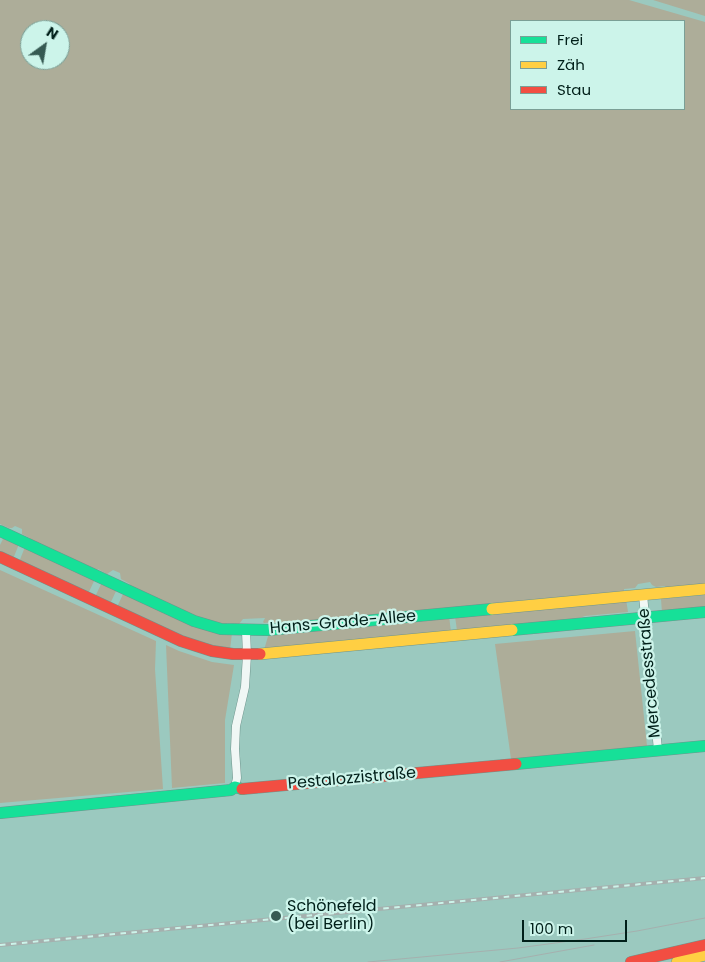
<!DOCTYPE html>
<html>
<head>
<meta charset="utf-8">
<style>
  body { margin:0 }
  #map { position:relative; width:705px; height:962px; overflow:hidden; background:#9bc9bf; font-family:Poppins,sans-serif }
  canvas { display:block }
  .legend { position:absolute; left:510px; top:20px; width:175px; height:90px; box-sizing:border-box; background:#ccf4ea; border:1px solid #7a9f96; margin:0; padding:6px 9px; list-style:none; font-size:15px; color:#001f19 }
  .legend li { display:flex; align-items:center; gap:10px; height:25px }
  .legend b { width:25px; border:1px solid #7a9f96 }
  .north { position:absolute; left:20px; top:20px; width:50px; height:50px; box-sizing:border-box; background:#ccf4ea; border:1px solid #7a9f96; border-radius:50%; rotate:32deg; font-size:14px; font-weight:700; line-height:20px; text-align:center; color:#001f19 }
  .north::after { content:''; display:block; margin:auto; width:18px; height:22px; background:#365a53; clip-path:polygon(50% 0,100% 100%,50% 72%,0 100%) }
  .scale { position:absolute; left:522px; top:920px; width:105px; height:22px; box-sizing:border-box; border:2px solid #001f19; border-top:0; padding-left:6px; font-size:15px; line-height:18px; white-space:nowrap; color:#001f19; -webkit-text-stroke:4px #ccf4ea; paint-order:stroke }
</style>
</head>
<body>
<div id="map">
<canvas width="705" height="962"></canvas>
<ul class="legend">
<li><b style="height:6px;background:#16e098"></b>Frei</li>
<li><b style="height:6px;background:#ffcf43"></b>Zäh</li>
<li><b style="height:6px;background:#f24e42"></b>Stau</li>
</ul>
<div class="north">N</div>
<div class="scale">100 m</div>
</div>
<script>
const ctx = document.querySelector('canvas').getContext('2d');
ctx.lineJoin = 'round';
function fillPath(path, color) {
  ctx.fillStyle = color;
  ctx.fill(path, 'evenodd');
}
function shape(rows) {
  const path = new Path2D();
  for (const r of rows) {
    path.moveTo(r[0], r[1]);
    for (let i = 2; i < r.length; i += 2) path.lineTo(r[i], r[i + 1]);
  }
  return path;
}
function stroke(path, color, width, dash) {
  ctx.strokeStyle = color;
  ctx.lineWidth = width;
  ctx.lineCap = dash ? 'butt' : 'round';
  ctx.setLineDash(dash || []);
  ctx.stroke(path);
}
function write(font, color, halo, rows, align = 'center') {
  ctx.font = font + ' Poppins,sans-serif';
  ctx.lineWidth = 4.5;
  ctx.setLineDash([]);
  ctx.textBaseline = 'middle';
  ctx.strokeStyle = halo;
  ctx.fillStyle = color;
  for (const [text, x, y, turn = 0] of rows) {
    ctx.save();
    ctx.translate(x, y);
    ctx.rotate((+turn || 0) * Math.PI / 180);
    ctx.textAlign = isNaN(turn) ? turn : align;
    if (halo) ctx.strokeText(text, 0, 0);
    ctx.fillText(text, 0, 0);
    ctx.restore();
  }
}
fillPath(shape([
  [0,0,629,0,705,22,705,585,666,588,665,586,656,587,652,585,650,582,638,584,635,588,624,589,624,592,275,626,274,622,264,623,263,622,265,618,243,619,239,624,227,623,226,626,204,620,129,587,130,584,121,579,120,573,113,570,107,574,98,569,96,571,29,541,30,538,22,534,22,529,15,526,12,528,9,528,0,524],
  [511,21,684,21,684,109,511,109],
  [30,30,60,30,60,60,30,60],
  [653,0,705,0,705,16],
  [4,537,19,544,13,559,0,553,0,545],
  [25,547,95,579,88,594,19,562],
  [0,570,156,641,155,669,163,789,0,803],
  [102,582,117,589,110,604,95,597],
  [124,592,232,633,230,650,194,641,117,607],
  [705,595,705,609,662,613,661,599],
  [626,599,628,612,585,616,571,621,457,631,455,616],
  [449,616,451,632,264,650,269,633],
  [635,631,647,746,511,759,495,644],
  [166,645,179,651,212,662,234,665,225,720,225,783,172,788]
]), '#adad99');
const street = shape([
  [643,595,658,750],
  [235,787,237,778,235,749,236,726,245,687,247,655,246,631]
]);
const fast = shape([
  [0,531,194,621,221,629,268,630,492,609],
  [512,630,705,612],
  [516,764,705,746],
  [0,813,231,790,235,787,242,789]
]);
const slow = shape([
  [492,609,705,589],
  [260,654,512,630],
  [677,962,705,955]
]);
const jam = shape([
  [0,557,181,641,212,651,233,654,260,654],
  [242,789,516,764],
  [631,962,705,945]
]);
stroke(street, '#6e948c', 9);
stroke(fast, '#6e948c', 12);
stroke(slow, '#6e948c', 12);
stroke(jam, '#6e948c', 12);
stroke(street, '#f0f7f5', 8);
stroke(fast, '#16e098', 11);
stroke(slow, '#ffcf43', 11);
stroke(jam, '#f24e42', 11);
stroke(shape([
  [368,962,518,948,585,939,637,931,705,918],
  [500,962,594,945]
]), '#a5b0ae', 1);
const rail = shape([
  [0,945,705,878]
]);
stroke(rail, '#a5b0ae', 4);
stroke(rail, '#ccf4ea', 2, [5.5]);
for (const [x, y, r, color] of [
  [276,916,6,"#365a53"]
]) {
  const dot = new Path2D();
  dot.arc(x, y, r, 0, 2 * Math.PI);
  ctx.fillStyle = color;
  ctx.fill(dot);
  stroke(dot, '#ccf4ea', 2);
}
write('16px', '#001f19', '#ccf4ea', [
  ["Hans-Grade-Allee",343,623,-5],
  ["Mercedesstraße",650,673,-95],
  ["Pestalozzistraße",352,779,-5]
]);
write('16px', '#001f19', '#ccf4ea', [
  ["Schönefeld",287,907],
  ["(bei Berlin)",287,925]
], 'left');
</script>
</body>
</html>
